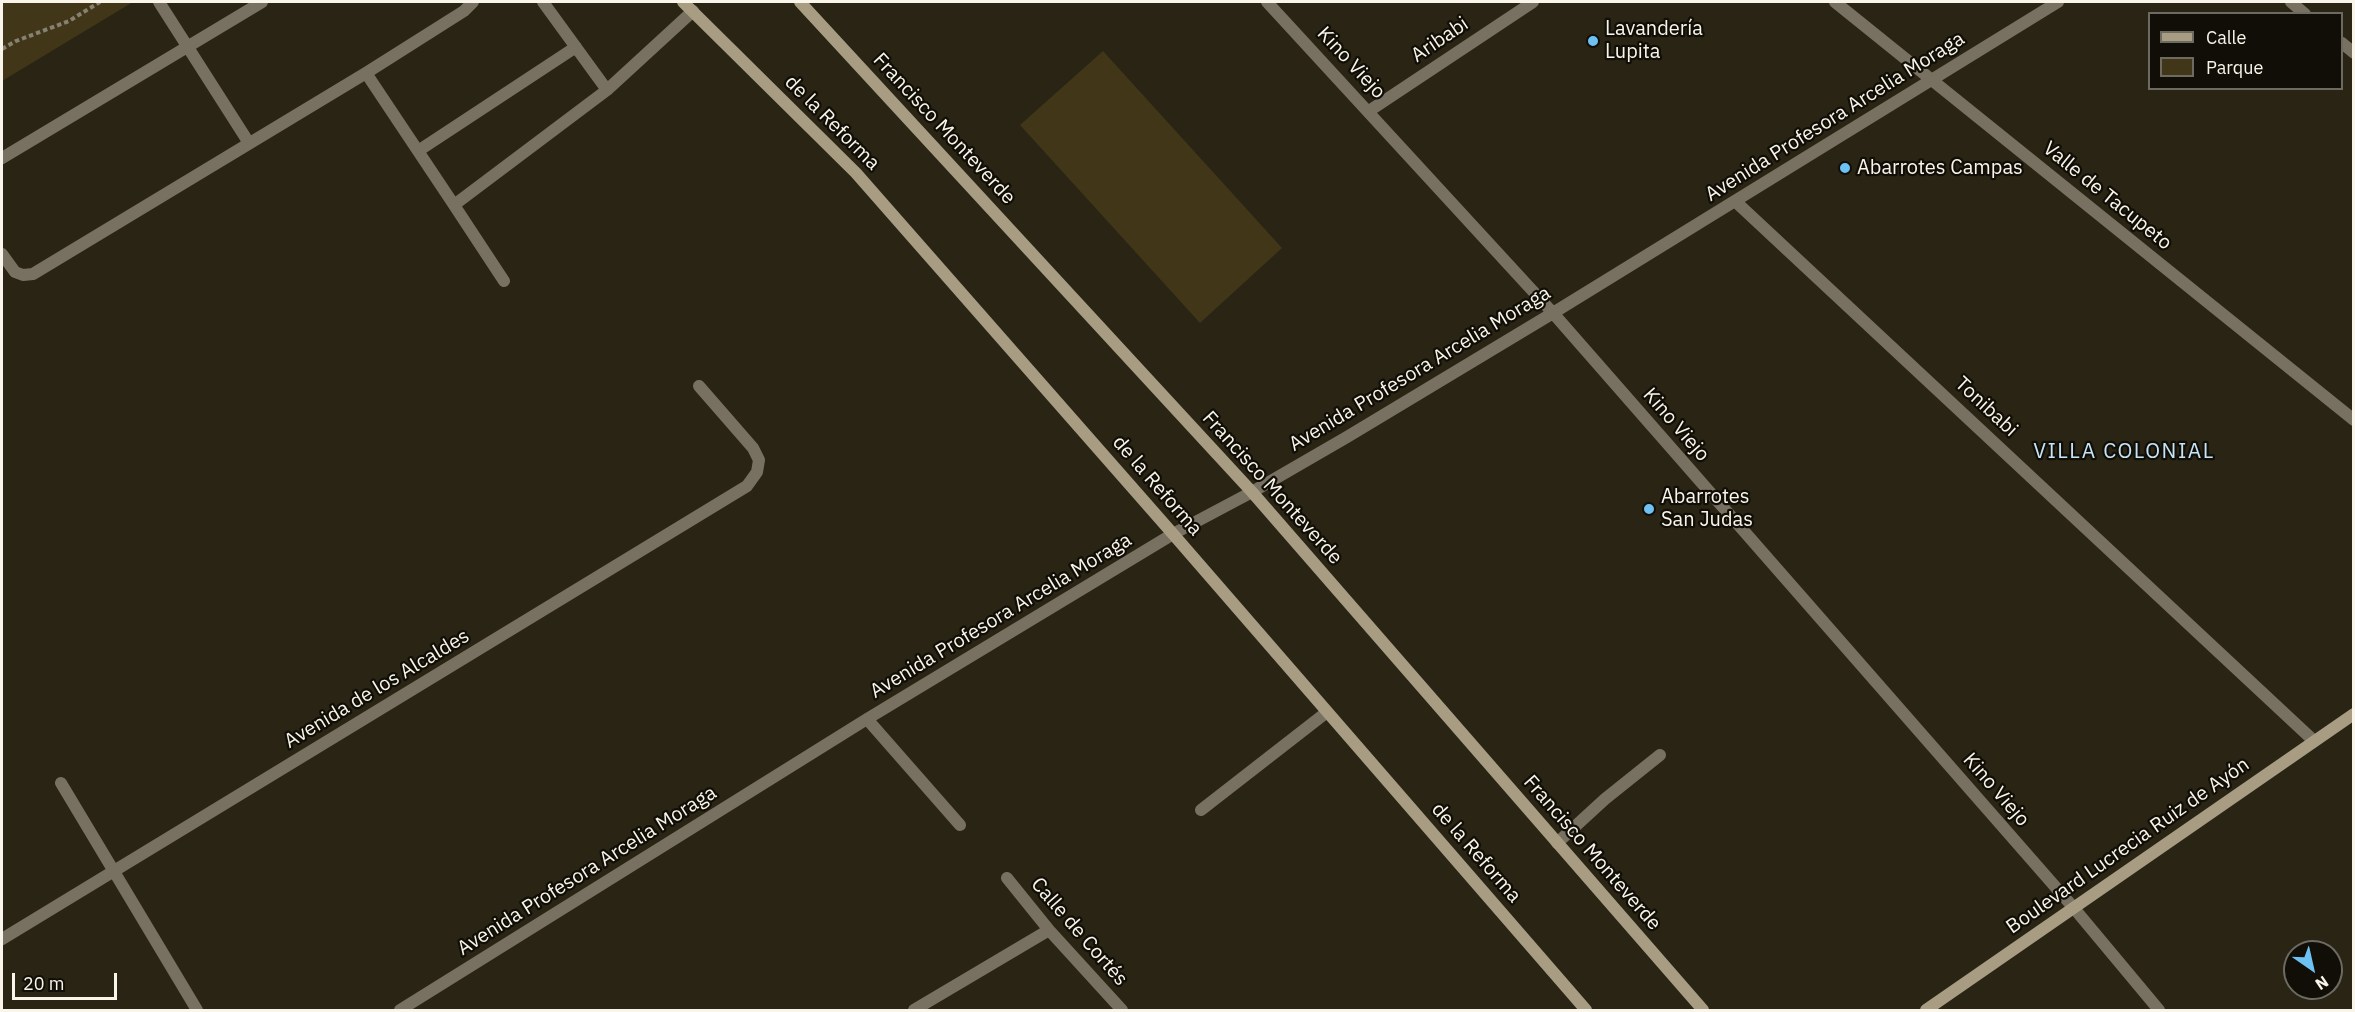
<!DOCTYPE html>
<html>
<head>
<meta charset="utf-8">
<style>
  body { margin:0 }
  #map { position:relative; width:2355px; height:1012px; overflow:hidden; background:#2a2414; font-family:"IBM Plex Sans",sans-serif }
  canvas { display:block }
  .frame { position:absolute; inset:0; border:3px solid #f9f5ea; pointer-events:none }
  .legend { position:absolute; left:2148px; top:12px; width:195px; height:78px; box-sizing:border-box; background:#100e07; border:2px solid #6d6a62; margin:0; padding:8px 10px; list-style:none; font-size:18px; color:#f9f5ea }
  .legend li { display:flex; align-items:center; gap:12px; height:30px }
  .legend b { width:30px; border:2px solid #6d6a62 }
  .north { position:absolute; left:2283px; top:940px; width:60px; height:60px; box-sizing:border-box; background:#100e07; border:2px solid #6d6a62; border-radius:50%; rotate:146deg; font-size:16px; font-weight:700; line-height:24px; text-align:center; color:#f9f5ea }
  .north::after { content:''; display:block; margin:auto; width:21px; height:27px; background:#6ec2f3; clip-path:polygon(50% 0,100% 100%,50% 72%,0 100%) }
  .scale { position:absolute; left:12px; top:973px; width:105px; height:27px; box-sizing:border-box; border:3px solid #f9f5ea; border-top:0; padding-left:8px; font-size:18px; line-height:21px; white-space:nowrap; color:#f9f5ea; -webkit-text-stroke:4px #100e07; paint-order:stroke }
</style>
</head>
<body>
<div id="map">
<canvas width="2355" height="1012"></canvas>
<div class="frame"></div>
<ul class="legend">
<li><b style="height:8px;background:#a89d82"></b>Calle</li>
<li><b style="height:16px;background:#413618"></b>Parque</li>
</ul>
<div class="north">N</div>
<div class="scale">20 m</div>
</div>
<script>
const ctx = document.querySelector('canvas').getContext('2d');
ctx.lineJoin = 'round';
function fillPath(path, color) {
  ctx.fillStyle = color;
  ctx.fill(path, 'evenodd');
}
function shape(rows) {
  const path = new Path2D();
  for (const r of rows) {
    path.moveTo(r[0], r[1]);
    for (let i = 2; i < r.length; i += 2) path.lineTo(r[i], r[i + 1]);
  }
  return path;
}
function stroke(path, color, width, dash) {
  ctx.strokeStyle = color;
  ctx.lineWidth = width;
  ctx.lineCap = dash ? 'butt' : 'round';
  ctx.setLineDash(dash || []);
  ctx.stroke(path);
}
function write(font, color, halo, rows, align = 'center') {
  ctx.font = font + ' "IBM Plex Sans",sans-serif';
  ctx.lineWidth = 4.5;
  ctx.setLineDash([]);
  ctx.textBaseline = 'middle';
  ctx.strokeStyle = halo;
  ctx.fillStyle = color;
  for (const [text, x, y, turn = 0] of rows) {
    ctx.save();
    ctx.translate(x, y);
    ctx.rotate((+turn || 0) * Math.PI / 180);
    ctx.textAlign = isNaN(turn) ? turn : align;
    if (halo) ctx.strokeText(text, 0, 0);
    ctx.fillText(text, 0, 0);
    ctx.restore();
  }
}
fillPath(shape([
  [2,2,133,2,2,81],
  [1103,51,1282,248,1200,323,1020,125]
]), '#413618');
stroke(shape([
  [2,49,16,41,69,21,100,2]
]), '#878174', 4, [4.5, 3]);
stroke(shape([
  [159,2,249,143],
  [543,2,607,90],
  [366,73,454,205,607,90,693,11],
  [418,151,576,47],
  [2,158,262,2],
  [454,205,504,281],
  [2,254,15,272,23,275,33,274,366,73,464,11,473,2],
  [1201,810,1327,712],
  [1557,843,1605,799,1660,755]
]), '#787161', 12);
stroke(shape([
  [1267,2,1553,313,2073,907,2159,1010],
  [1835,2,2354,420],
  [2291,2,2305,14],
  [2342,43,2354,53],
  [1369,111,1533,2],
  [1736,202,2314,741],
  [867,719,960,825],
  [61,783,197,1010],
  [1007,878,1049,930,1122,1010],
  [2,939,747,486,757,472,759,460,753,448,699,386],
  [400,1010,867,719,1173,534,1252,492,1347,437,1553,313,2058,2],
  [914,1010,1049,930]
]), '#787161', 12);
stroke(shape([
  [683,2,856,173,1173,534,1586,1010],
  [800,2,1252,492,1703,1010],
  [1926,1010,2354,714]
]), '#a89d82', 12);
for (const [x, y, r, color] of [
  [1593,41,6,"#6ec2f3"],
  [1845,168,6,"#6ec2f3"],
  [1649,509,6,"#6ec2f3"]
]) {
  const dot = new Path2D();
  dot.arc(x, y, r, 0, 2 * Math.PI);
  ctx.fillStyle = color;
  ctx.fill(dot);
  stroke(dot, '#100e07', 2);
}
write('20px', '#f9f5ea', '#100e07', [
  ["Lavandería",1605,29],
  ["Lupita",1605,52],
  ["Abarrotes Campas",1857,168],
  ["Abarrotes",1661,497],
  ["San Judas",1661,520]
], 'left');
write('20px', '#f9f5ea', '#100e07', [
  ["Aribabi",1440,40,-34],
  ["Kino Viejo",1351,63,47],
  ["Avenida Profesora Arcelia Moraga",1835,117,-32],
  ["de la Reforma",832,123,45],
  ["Francisco Monteverde",944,129,47],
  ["Valle de Tacupeto",2107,196,39],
  ["Avenida Profesora Arcelia Moraga",1420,369,-31],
  ["Tonibabi",1986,407,43],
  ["Kino Viejo",1676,425,49],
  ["de la Reforma",1157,486,49],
  ["Francisco Monteverde",1272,488,48],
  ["Avenida Profesora Arcelia Moraga",1001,616,-31],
  ["Avenida de los Alcaldes",377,689,-31],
  ["Kino Viejo",1996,790,49],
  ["Boulevard Lucrecia Ruiz de Ayón",2128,846,-35],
  ["de la Reforma",1476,853,49],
  ["Francisco Monteverde",1592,853,49],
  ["Avenida Profesora Arcelia Moraga",587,871,-32],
  ["Calle de Cortés",1079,932,49]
]);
ctx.letterSpacing = '1.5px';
write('21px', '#c7e4f7', '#100e07', [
  ["VILLA COLONIAL",2124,452]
]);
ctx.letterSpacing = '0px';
</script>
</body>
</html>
